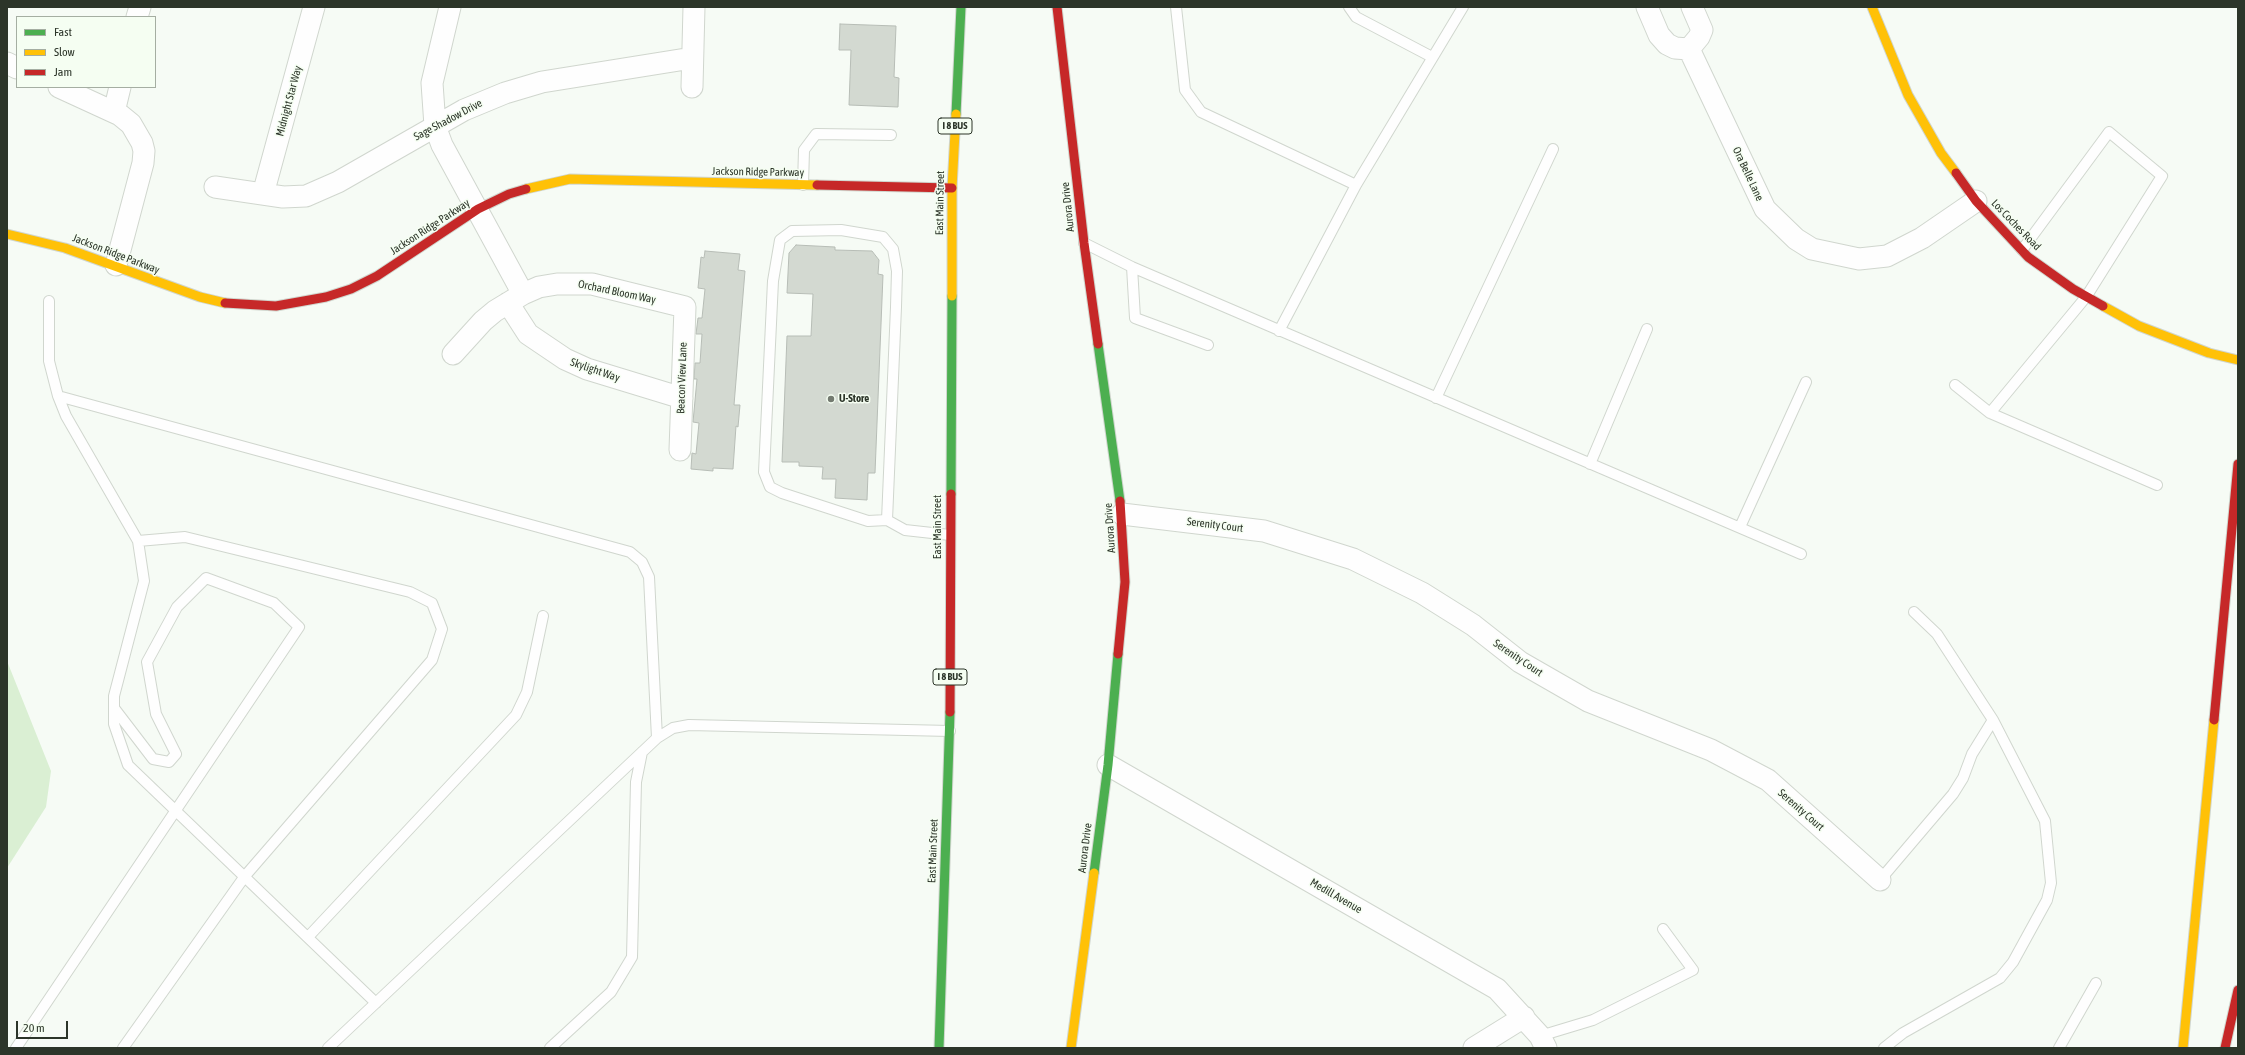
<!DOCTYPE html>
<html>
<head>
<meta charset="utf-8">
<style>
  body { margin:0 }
  #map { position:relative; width:2245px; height:1055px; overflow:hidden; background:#f6fbf5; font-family:"Asap Condensed",sans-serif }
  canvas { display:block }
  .frame { position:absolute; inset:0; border:8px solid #2c3529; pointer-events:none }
  .legend { position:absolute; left:16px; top:16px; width:140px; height:72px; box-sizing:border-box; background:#f5fef2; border:1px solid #a5aea2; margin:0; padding:5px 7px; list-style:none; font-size:12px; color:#2c3529 }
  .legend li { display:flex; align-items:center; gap:8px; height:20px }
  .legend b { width:20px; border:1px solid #a5aea2 }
  .scale { position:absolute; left:16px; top:1021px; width:52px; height:18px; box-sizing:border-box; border:2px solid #2c3529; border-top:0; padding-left:5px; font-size:12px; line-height:14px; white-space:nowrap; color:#2c3529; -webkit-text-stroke:3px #f5fef2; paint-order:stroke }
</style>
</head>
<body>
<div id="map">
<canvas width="2245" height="1055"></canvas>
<div class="frame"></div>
<ul class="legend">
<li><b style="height:5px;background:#4caf50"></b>Fast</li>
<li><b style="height:5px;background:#ffc107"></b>Slow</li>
<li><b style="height:5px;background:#c62828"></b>Jam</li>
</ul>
<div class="scale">20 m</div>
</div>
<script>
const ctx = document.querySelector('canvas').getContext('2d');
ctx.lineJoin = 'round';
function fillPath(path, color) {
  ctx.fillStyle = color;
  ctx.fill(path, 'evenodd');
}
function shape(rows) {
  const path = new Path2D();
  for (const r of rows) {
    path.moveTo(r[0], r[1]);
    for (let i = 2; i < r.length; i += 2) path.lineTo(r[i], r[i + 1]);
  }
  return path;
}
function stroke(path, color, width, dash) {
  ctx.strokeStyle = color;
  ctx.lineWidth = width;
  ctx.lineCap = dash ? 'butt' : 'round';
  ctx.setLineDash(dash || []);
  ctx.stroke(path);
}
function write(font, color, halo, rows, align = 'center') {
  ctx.font = font + ' "Asap Condensed",sans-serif';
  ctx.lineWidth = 3;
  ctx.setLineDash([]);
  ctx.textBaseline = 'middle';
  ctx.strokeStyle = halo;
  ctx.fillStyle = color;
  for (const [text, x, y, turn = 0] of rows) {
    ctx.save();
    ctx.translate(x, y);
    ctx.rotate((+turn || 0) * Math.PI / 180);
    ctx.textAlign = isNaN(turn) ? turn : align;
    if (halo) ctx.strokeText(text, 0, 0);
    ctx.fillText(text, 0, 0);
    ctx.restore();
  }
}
fillPath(shape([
  [7,661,51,771,46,807,7,868]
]), '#daefd3');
const building = shape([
  [840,24,896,26,894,77,899,78,898,107,849,105,851,50,839,50,840,24],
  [796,245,835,247,835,250,872,251,879,260,878,274,883,275,875,473,868,473,867,500,835,498,836,479,822,479,823,467,799,466,799,462,782,462,787,336,811,336,813,294,787,293,789,253,796,245],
  [705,251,740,254,738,270,745,271,734,405,740,405,738,427,736,426,733,469,713,468,713,471,691,469,692,453,696,454,699,423,693,422,697,379,694,379,695,363,700,363,702,334,696,334,698,318,702,318,705,289,698,288,701,257,704,258,705,251]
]);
fillPath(building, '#d3d9d1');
stroke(building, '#b7bdb6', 1);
const lane = shape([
  [1176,7,1185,90,1201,112,1356,185],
  [1349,7,1356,17,1432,57],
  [803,185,804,150,816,134,891,135],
  [1084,243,1132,267,1801,554],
  [1132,267,1135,318,1208,345],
  [49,301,49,361,58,396,66,416,138,541,144,581,114,696,114,724,128,765,376,1003],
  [1279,331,1356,185,1463,7],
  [1955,385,1990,413,2086,297,2162,176,2109,132,2022,250],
  [58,396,630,552,642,562,649,577,657,738,328,1048],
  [1436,398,1553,149],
  [1990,413,2157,485],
  [1590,464,1647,329],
  [887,520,896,307,897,271,893,249,883,237,841,230,792,231,780,240,773,281,764,472,770,487,782,493,868,521,887,520,905,530,950,535],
  [1740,527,1806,382],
  [657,738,673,728,689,725,950,731],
  [1880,880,1953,794,1963,778,1972,754,1993,720],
  [308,937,516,715,527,692,543,616],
  [1540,1036,1593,1020,1693,970,1663,929],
  [16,1048,299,627,274,603,206,578,177,607,147,662,156,714,176,754,169,762,153,759,114,708],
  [123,1048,245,876,432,660,442,629,432,603,410,592,185,537,138,541],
  [550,1048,611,992,632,957,636,782,642,752],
  [1884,1048,1903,1033,2000,978,2013,962,2047,900,2051,883,2045,821,1993,720,1937,634,1914,612],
  [2059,1048,2096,983]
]);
const street = shape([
  [450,7,432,83,435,126,442,145,523,294],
  [1647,7,1659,35,1667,44,1675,48,1689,49],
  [137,17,140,7],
  [1689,49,1765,209,1796,239,1812,249,1859,259,1887,256,1922,238,1976,201],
  [1689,49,1699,37,1702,30,1692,7],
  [7,63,17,68],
  [59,87,120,115,131,124,142,143,144,151,143,163,116,265],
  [692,87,694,7],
  [114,112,120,87],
  [215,187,283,197,306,196,338,182,464,110,505,93,542,82,692,58],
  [263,194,314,7],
  [508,303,528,334,565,359,587,369,682,398],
  [453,354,483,321,495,311,523,294,539,287,557,284,592,284,685,307,680,450],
  [1122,514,1264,531,1353,559,1422,593,1473,625,1520,662,1588,701,1711,750,1768,780,1880,880],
  [1108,765,1497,989,1540,1036,1546,1048],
  [1474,1048,1524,1017]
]);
const fast = shape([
  [956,114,961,7],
  [1098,344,1120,501],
  [951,494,952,296],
  [1094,873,1108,765,1118,654],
  [939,1048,950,712]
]);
const slow = shape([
  [1872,7,1908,95,1941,153,1956,173],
  [526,189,570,179,817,185],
  [7,234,65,248,200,297,225,303],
  [952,296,952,188,956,114],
  [2103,306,2139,326,2209,353,2238,360],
  [1071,1048,1094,873],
  [2183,1048,2214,720]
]);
const jam = shape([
  [1057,7,1084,243,1098,344],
  [1956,173,1976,201,2028,257,2073,289,2103,306],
  [817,185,952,188],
  [225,303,276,306,326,297,351,289,377,276,478,209,509,194,526,189],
  [1118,654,1125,582,1120,501],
  [950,712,951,494],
  [2214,720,2238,464],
  [2225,1048,2238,990]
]);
stroke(lane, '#d0d6ce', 12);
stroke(street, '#d0d6ce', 23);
stroke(fast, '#d0d6ce', 11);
stroke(slow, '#d0d6ce', 11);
stroke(jam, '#d0d6ce', 11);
stroke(lane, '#fefefe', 10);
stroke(street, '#fefefe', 21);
stroke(fast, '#4caf50', 9);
stroke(slow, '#ffc107', 9);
stroke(jam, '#c62828', 9);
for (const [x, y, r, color] of [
  [831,399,4,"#737a70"]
]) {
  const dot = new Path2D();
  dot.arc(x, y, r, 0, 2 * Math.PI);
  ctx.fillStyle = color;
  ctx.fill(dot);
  stroke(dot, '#f5fef2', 1.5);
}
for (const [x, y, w] of [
  [955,126,34],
  [950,677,34]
]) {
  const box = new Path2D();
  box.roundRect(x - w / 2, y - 8, w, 16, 3);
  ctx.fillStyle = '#f5fef2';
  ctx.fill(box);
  stroke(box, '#2c3529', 1);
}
write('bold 10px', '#2c3529', null, [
  ["I 8 BUS",955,126],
  ["I 8 BUS",950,677]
]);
write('11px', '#2c3529', '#f5fef2', [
  ["Midnight Star Way",289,101,-75],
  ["Sage Shadow Drive",448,120,-28],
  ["Jackson Ridge Parkway",758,172,1],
  ["Ora Belle Lane",1748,174,65],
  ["East Main Street",940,203,-89],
  ["Aurora Drive",1068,207,-96],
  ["Los Coches Road",2016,225,46],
  ["Jackson Ridge Parkway",430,227,-33],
  ["Jackson Ridge Parkway",116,254,21],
  ["Orchard Bloom Way",617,292,12],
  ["Skylight Way",595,370,19],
  ["Beacon View Lane",682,378,-88],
  ["Serenity Court",1215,525,7],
  ["East Main Street",938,527,-90],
  ["Aurora Drive",1110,528,-94],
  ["Serenity Court",1518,658,34],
  ["Serenity Court",1801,810,41],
  ["Aurora Drive",1085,848,-83],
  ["East Main Street",933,851,-88],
  ["Medill Avenue",1336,896,30]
]);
write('bold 11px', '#2c3529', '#f5fef2', [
  ["U-Store",839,399]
], 'left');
</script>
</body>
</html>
